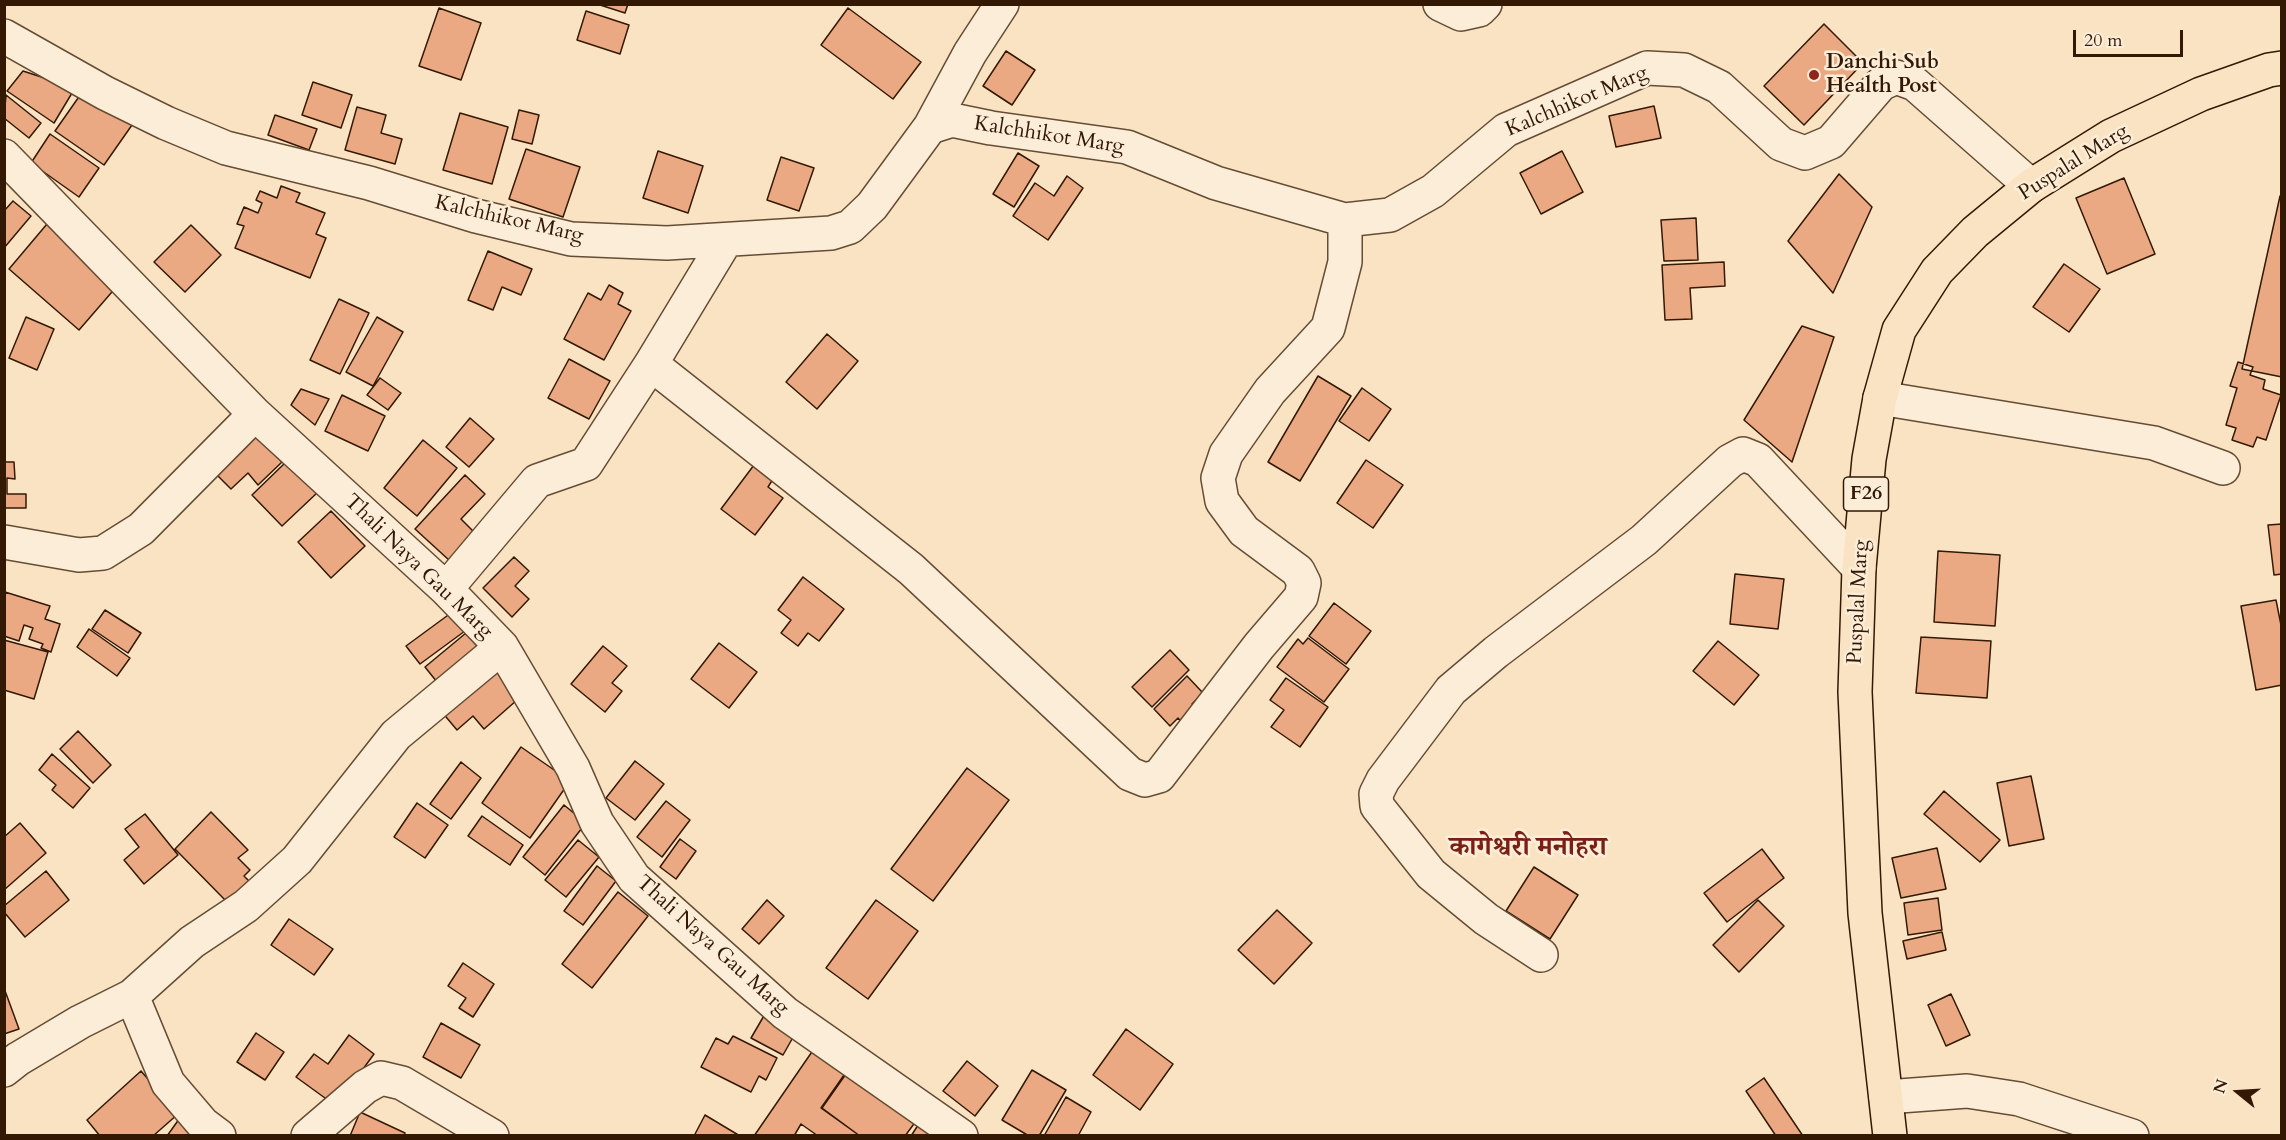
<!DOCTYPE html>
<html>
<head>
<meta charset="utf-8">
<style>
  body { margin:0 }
  #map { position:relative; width:2286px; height:1140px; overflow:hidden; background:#fae3c3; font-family:Cardo,serif }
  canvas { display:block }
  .frame { position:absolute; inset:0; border:6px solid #331904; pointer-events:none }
  .north { position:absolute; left:2208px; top:1062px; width:60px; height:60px; -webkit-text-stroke:4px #fcedd8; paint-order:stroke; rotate:288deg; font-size:16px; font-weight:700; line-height:24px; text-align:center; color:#331904 }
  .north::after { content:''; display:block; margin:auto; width:21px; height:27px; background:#331904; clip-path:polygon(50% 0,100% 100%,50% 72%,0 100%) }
  .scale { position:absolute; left:2073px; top:30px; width:110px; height:27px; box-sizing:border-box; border:3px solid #331904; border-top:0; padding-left:8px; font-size:18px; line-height:21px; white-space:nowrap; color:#331904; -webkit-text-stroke:4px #fcedd8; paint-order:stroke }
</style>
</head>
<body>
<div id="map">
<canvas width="2286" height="1140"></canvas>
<div class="frame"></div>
<div class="north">N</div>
<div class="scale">20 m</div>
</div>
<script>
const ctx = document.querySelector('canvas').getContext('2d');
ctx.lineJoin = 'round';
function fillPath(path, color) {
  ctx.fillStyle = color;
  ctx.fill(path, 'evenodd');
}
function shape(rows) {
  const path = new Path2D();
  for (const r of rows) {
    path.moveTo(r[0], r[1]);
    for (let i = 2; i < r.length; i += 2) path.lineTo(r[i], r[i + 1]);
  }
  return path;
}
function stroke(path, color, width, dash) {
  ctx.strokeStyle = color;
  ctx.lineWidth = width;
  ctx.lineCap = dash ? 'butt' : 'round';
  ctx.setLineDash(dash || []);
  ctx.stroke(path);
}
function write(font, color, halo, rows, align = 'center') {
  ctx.font = font + ' Cardo,"Noto Serif Devanagari",serif';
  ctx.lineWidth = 5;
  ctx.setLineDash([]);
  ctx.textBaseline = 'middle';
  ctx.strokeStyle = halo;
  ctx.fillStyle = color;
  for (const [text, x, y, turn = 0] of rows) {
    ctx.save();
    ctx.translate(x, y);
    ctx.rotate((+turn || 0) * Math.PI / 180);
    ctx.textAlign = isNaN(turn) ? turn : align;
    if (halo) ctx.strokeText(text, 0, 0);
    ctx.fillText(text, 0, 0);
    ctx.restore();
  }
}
const building = shape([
  [597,4,628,4,625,13,597,4],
  [439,8,481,23,461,80,419,66,439,8],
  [848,8,921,62,893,99,821,45,848,8],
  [586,11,629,25,620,54,577,40,586,11],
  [1824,24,1863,63,1804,125,1764,86,1824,24],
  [1006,51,1035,70,1012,105,983,86,1006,51],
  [23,71,75,88,54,123,7,91,23,71],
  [313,82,352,95,341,128,302,115,313,82],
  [83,91,132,125,104,165,55,131,83,91],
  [6,95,41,123,29,138,4,118,6,95],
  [1654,106,1661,138,1616,147,1609,116,1654,106],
  [357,107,386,115,381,133,402,139,395,164,345,150,357,107],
  [519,110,539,115,532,144,512,139,519,110],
  [460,113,508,127,492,184,443,170,460,113],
  [275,115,317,129,309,150,268,135,275,115],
  [50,134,99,168,79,197,31,163,50,134],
  [526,149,580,167,563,217,509,199,526,149],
  [658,151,703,166,688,213,643,198,658,151],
  [1562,151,1583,192,1541,214,1520,173,1562,151],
  [1018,153,1039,166,1014,207,993,194,1018,153],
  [781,157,814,168,799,211,767,200,781,157],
  [1839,174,1872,207,1833,293,1788,241,1839,174],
  [1067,176,1083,188,1048,240,1013,216,1035,183,1054,196,1067,176],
  [2124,178,2155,254,2107,274,2076,198,2124,178],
  [281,186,300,193,296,202,325,213,316,234,326,238,310,278,235,248,244,226,237,224,244,207,258,213,262,203,256,200,260,191,277,198,281,186],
  [2280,196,2282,197,2282,377,2242,369,2280,196],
  [13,201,31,216,4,248,4,211,13,201],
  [1696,218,1698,260,1664,261,1661,220,1696,218],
  [47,224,118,285,79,330,9,269,47,224],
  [191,225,221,255,185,292,154,262,191,225],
  [488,251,532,269,521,295,502,287,493,310,468,300,488,251],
  [1724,262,1725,286,1690,288,1692,319,1665,320,1662,265,1724,262],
  [2064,264,2100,289,2069,332,2033,307,2064,264],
  [609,285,623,293,618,304,631,311,604,360,564,339,588,293,601,300,609,285],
  [339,299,369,313,340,374,310,360,339,299],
  [26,317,54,329,37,370,9,358,26,317],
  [377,317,403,332,373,386,346,372,377,317],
  [1802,326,1834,337,1792,462,1744,420,1802,326],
  [827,334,858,361,817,409,786,382,827,334],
  [569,359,610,381,589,419,548,398,569,359],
  [2238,362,2253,367,2250,375,2265,380,2263,389,2281,395,2266,440,2257,437,2253,447,2232,440,2236,428,2226,425,2237,388,2230,386,2238,362],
  [1318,376,1351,396,1300,481,1268,462,1318,376],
  [380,378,401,393,388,410,367,395,380,378],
  [1362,388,1391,409,1369,441,1339,421,1362,388],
  [301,389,329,399,315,425,291,405,301,389],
  [342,395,385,416,368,451,325,431,342,395],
  [470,418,494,439,469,467,446,447,470,418],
  [257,436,282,462,258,485,248,473,231,489,217,475,257,436],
  [423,440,457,468,417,516,384,488,423,440],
  [288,460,318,492,282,526,252,495,288,460],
  [1366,460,1403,485,1373,528,1337,503,1366,460],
  [4,462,14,462,15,479,7,478,7,494,26,494,26,508,4,508,4,462],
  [754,465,773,479,768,487,783,498,755,535,721,509,754,465],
  [465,475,485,494,461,519,475,533,450,561,415,529,465,475],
  [331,511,365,546,331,578,298,542,331,511],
  [2282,524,2282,574,2274,575,2268,525,2282,524],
  [1938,551,2000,555,1995,626,1934,622,1938,551],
  [514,557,529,571,515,586,529,599,512,617,483,588,514,557],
  [1735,574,1784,579,1778,629,1730,624,1735,574],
  [803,577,844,609,819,641,808,633,798,646,781,633,791,620,778,610,803,577],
  [5,592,50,606,45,619,60,624,51,652,41,648,43,644,29,639,33,628,24,625,19,641,4,636,5,592],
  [2276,600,2282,630,2282,685,2256,690,2241,606,2276,600],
  [1334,603,1371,631,1346,664,1309,636,1334,603],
  [105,610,141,633,128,653,92,629,105,610],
  [455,610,469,628,420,664,406,646,455,610],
  [89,629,130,658,117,676,77,647,89,629],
  [466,633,478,647,437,682,425,667,466,633],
  [1921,637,1991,641,1987,698,1916,693,1921,637],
  [1308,638,1349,669,1324,702,1277,667,1298,639,1303,644,1308,638],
  [4,640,48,652,34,699,4,690,4,640],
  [1718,641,1759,675,1734,705,1693,671,1718,641],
  [719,643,757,672,729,708,691,679,719,643],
  [603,646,627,666,612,683,622,691,605,712,571,684,603,646],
  [1170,650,1189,670,1152,707,1132,687,1170,650],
  [498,662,525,693,484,729,473,716,457,730,441,711,498,662],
  [1187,676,1203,693,1192,704,1200,711,1185,726,1178,718,1170,726,1154,709,1187,676],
  [1286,678,1328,707,1300,747,1271,727,1284,710,1270,700,1286,678],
  [78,731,111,765,93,783,60,749,78,731],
  [521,747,570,781,530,838,482,803,521,747],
  [52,754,90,788,73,808,52,790,56,785,39,770,52,754],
  [635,761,664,784,635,820,606,798,635,761],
  [461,762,481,778,451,819,430,804,461,762],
  [967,768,1009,800,933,901,891,869,967,768],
  [2031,776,2044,839,2009,846,1997,783,2031,776],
  [1944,791,2000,840,1980,862,1924,814,1944,791],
  [666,801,690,820,662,857,637,837,666,801],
  [417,803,448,825,425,858,394,837,417,803],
  [564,805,586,823,545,875,523,857,564,805],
  [211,812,248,850,238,858,250,870,244,876,249,881,227,902,175,849,211,812],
  [145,814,178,855,144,884,124,860,139,847,125,829,145,814],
  [482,816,523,845,510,865,468,836,482,816],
  [20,823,46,853,4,890,4,837,20,823],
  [680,839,696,851,676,879,660,867,680,839],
  [578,840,599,857,566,897,545,880,578,840],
  [1937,848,1946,889,1901,898,1892,858,1937,848],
  [1762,849,1784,878,1727,922,1704,893,1762,849],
  [597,866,616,881,583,925,564,911,597,866],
  [1534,867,1578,895,1550,939,1506,911,1534,867],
  [46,871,69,900,25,937,4,912,4,906,46,871],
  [618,892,648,916,592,988,562,964,618,892],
  [1938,898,1942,930,1908,935,1904,903,1938,898],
  [767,900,784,916,759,944,742,929,767,900],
  [876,900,918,931,868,999,826,968,876,900],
  [1758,900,1784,926,1739,972,1713,945,1758,900],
  [1277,910,1312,943,1274,984,1238,950,1277,910],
  [289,919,333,949,314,975,271,945,289,919],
  [1942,932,1946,950,1907,959,1903,941,1942,932],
  [463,963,494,984,473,1017,459,1008,466,998,448,986,463,963],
  [4,988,19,1029,4,1034,4,988],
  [1951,994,1970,1035,1946,1046,1928,1005,1951,994],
  [765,1014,796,1032,783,1055,751,1038,765,1014],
  [441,1023,480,1045,461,1078,423,1057,441,1023],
  [1126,1029,1173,1064,1140,1110,1093,1075,1126,1029],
  [256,1033,284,1052,265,1080,237,1062,256,1033],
  [349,1035,374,1054,336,1106,296,1077,314,1054,328,1064,349,1035],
  [733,1036,777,1058,766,1080,759,1076,751,1092,701,1067,716,1038,728,1044,733,1036],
  [818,1043,851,1065,821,1108,860,1136,818,1136,801,1124,794,1136,754,1136,818,1043],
  [967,1061,998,1086,975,1116,943,1091,967,1061],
  [853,1064,922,1113,905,1136,860,1136,822,1108,853,1064],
  [1032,1070,1066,1090,1039,1136,1029,1136,1002,1120,1032,1070],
  [141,1071,178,1114,153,1136,100,1136,87,1120,141,1071],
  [1764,1078,1803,1136,1776,1136,1746,1091,1764,1078],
  [1066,1097,1091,1112,1078,1136,1044,1136,1066,1097],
  [360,1112,405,1133,404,1136,350,1136,360,1112],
  [182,1115,209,1136,167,1136,182,1115],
  [705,1115,740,1136,694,1136,705,1115],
  [924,1116,951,1136,911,1136,924,1116]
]);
fillPath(building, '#eaa983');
stroke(building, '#331904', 1.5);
const minor = shape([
  [1440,4,1461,14,1479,10,1485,4],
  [4,36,105,93,166,123,226,148,369,183,476,216,571,239,667,243,831,233,850,227,872,206,930,127,952,120,991,128,1127,147,1216,183,1345,220,1390,215,1433,191,1506,130,1647,68,1684,70,1719,87,1781,144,1805,153,1831,142,1881,84,1896,77,1915,84,2031,186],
  [930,127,970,53,1002,4],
  [4,156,255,414,446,589,502,647,573,768,597,823,634,878,785,1013,961,1136],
  [726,240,651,364,911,569,1130,774,1145,780,1159,776,1259,646,1301,597,1304,583,1298,571,1244,531,1222,501,1218,478,1226,454,1270,391,1328,328,1345,262,1345,220],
  [1880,398,2154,443,2223,468],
  [4,542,79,555,103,553,141,529,255,414],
  [446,589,537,481,586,464,651,364],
  [1541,955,1486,919,1431,874,1377,806,1376,794,1383,780,1451,690,1496,652,1644,540,1730,461,1743,454,1758,460,1859,568],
  [4,1070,18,1059,80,1022,132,996],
  [1886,1097,1967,1091,2019,1099,2132,1136],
  [219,1136,203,1124,168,1083,132,996,192,942,246,906,297,860,396,735,502,647],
  [308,1136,365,1087,381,1078,402,1083,492,1136]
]);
const major = shape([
  [1890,1136,1865,913,1855,692,1859,568,1869,459,1880,398,1899,330,1937,271,1975,232,2031,186,2111,136,2201,94,2269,70,2282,68]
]);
stroke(minor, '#654c34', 36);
stroke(major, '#331904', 36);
stroke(minor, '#fcedd8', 33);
stroke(major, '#fae3c3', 33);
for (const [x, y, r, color] of [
  [1814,75,6,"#8f2418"]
]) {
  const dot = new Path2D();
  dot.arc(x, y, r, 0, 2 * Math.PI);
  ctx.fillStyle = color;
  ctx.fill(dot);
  stroke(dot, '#fcedd8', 2);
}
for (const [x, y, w] of [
  [1866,494,45]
]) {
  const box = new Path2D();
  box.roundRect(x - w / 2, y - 17, w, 34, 4.5);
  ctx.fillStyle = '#fcedd8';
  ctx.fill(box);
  stroke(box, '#331904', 1.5);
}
write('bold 20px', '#331904', null, [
  ["F26",1866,494]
]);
write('bold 21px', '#331904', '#fcedd8', [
  ["Danchi Sub",1826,63],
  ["Health Post",1826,87]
], 'left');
write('21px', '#331904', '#fcedd8', [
  ["Kalchhikot Marg",1577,102,-23],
  ["Kalchhikot Marg",1049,136,9],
  ["Puspalal Marg",2074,163,-32],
  ["Kalchhikot Marg",509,220,13],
  ["Thali Naya Gau Marg",418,567,44],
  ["Puspalal Marg",1859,602,-87],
  ["Thali Naya Gau Marg",712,946,42]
]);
write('bold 27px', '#7a1f14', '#fcedd8', [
  ["कागेश्वरी मनोहरा",1528,849]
]);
</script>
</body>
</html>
